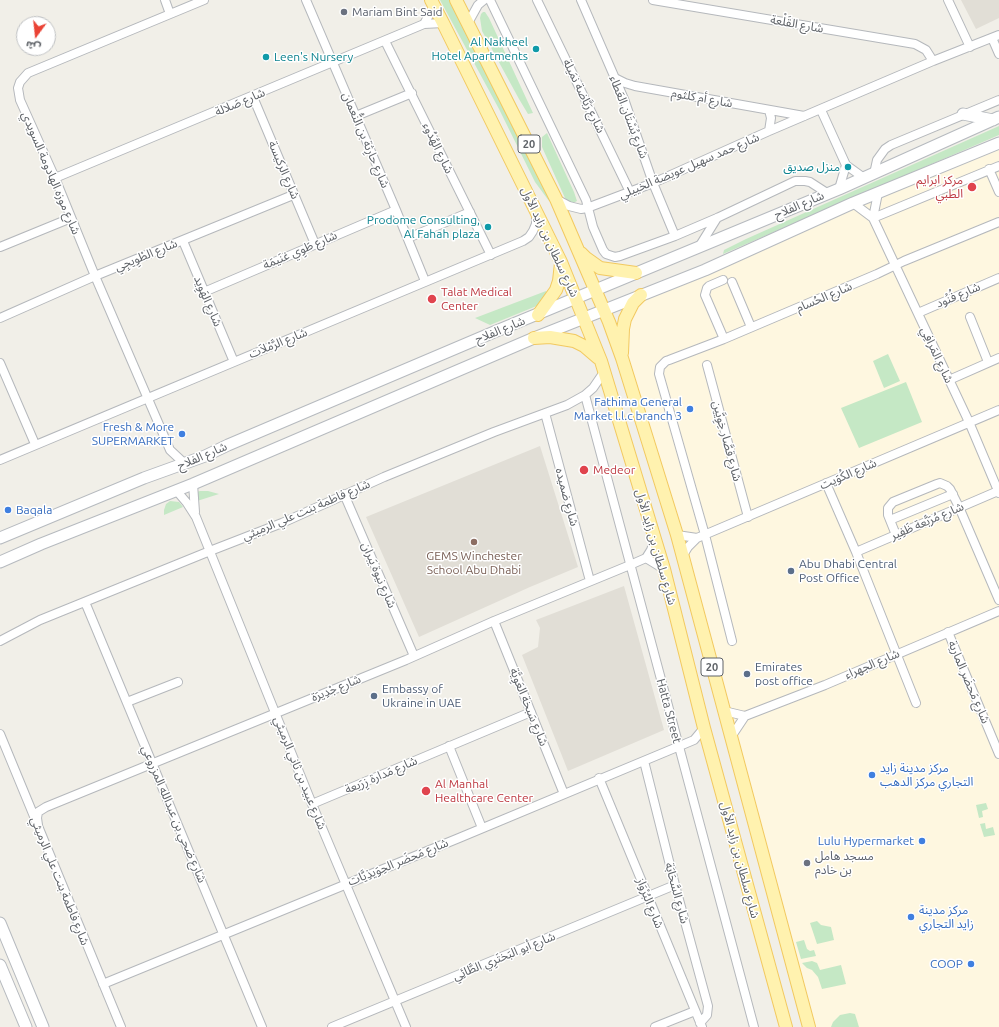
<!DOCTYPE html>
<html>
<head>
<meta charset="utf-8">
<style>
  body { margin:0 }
  #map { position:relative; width:999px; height:1027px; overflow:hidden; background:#f1efe8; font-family:Ubuntu,"Noto Sans Arabic",sans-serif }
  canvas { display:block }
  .north { position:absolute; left:16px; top:16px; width:40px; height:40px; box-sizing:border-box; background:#fff; border:1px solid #bfc1c3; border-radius:50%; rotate:195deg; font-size:11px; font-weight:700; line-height:16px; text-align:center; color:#5f6368 }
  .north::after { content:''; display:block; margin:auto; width:14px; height:18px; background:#ea4335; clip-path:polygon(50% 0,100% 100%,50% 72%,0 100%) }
</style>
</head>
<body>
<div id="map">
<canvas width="999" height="1027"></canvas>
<div class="north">ش</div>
</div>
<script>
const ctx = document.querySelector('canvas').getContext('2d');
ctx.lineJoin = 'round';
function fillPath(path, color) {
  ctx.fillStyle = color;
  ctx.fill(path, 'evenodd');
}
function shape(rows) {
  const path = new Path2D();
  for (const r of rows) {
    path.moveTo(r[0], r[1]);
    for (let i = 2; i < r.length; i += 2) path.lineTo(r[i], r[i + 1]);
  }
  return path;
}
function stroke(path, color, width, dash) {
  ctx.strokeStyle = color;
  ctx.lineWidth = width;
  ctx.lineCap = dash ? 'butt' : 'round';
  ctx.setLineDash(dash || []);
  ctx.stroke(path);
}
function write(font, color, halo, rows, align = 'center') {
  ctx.font = font + ' Ubuntu,"Noto Sans Arabic",sans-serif';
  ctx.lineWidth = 3;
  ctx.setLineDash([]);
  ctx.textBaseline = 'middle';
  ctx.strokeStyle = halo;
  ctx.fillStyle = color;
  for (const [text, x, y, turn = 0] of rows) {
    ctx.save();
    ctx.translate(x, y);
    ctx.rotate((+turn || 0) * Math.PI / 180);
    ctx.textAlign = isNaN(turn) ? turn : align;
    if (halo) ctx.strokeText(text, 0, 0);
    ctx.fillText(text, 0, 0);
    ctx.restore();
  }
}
fillPath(shape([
  [999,146,999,1027,813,1027,624,354,625,330,639,300]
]), '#fef7e0');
fillPath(shape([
  [961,0,999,0,999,18,976,29],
  [540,446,578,567,530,587,419,637,366,517],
  [624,586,664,730,568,771,522,655,538,647,540,628,536,620]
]), '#e1ded6');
fillPath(shape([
  [440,0,451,0,548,194,549,201,535,182,499,109],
  [483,12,485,12,489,18,533,113,528,114,519,99,482,31,480,18,481,14],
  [999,126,999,135,723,254,724,250,746,239],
  [547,133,574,192,577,201,571,204,565,198,542,147,542,137],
  [546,291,547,297,544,303,490,325,475,318],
  [888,354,900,381,884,388,873,361],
  [906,382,922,422,859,448,841,408],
  [200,491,208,491,219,494,194,502,192,493],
  [170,501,179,502,183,507,164,515,164,510,166,504],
  [986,803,988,809,982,811,983,817,979,818,976,805],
  [985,823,986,829,993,827,995,835,984,837,980,824],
  [817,921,821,925,831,927,834,940,817,944,810,923],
  [804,940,807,949,810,951,814,950,816,956,801,959,796,942],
  [812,961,817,963,820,970,841,965,846,984,822,989,818,977,812,970,807,968,802,963],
  [850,1013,855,1014,859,1027,831,1027,833,1022,840,1015]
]), '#c5e8c5');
const street = shape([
  [165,0,170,14],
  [306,0,396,210,425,281],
  [490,0,586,200,593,227,603,250,606,254,615,257,620,256,675,236,717,218,795,181,805,181,810,182,827,193],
  [537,0,630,192],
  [581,0,624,99,653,183,675,236],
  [653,0,915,44,926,50,933,61],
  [948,0,970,47],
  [468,23,478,5,484,0],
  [424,24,434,6],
  [992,38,999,54],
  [385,41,491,255],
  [615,78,625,83,635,86,804,116],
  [253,97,315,244],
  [769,110,771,118,769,131],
  [821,110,846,165,864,178],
  [356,116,412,93],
  [989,169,999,192],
  [874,174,877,160,885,149,891,145,999,100],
  [55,178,424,24,443,23],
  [839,189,846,165],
  [556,199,569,206,581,209,587,208,653,183,769,131,933,61,999,35],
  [853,203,873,218,969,422,999,493],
  [873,218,999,166],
  [873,218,878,193],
  [408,238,470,212],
  [183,241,234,362],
  [0,247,71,218],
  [699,247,717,218],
  [723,280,709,286,707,288,705,295,724,339],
  [732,282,751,327],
  [204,292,396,210],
  [918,313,999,278],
  [970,317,988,362],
  [0,318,95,276,293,195],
  [0,363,35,444],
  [707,365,748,517],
  [949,380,999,358],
  [585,395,754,1027],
  [545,413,590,581],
  [0,460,523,241,529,237,533,231,536,224,536,214],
  [185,464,170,450,95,276,55,178,20,100,18,88,20,82,28,73,204,0],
  [826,483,856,552,916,703],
  [193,484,195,512],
  [176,490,187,503,196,517,312,804,406,1027],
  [344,494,414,656],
  [890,520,953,494],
  [677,535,697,538],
  [896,535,888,515,888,508,893,502,937,484,940,483,947,486,950,489,959,507,999,600],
  [856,552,998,491],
  [682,557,688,547,697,538,999,410],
  [646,558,664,569],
  [85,602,262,1027],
  [494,621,564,794],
  [948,632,999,754],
  [0,641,40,620,210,551,282,523,384,477,494,432,567,405,585,395,593,388,604,372],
  [732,641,705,535,659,374,660,367,666,361,669,360,724,339,877,274,904,261,999,222],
  [127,702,178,682],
  [724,711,745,716,825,685,999,611],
  [0,734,121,1027],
  [731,737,745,716],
  [449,746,482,828],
  [644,761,675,885,708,1006,707,1015,700,1023],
  [599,778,702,1027],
  [312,804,531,712],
  [38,825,37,818,38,812,46,807,406,660,494,621,630,565,646,558,651,550,655,539],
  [103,984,459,838,694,740,704,728],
  [332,1027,675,885],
  [655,1027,695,1011]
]);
const secondary = shape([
  [963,114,993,120],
  [0,538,144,478,205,456,228,445,494,332,839,189,999,117],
  [0,562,41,544,193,484,534,338,705,270,853,203,999,143],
  [0,923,43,1027],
  [0,965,26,1027]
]);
const primary = shape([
  [431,0,443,23,561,262,601,361,664,569,704,728,786,1027],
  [456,0,556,199,609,322,622,358,677,535,809,1027],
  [581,253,586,258,600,268,636,273],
  [538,315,556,290,559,281,561,263],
  [534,338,550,337,574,341,584,346,598,358],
  [622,353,623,329,625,319,633,303,641,295]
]);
stroke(street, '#b5b8bc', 10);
stroke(secondary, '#b6babf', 13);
stroke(primary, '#f2c960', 14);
stroke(street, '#fff', 8);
stroke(secondary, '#fff', 11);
stroke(primary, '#fff2af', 12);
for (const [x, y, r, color] of [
  [344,12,4,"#6b7280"],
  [536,49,4,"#0f9aa8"],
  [266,57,4,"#0f9aa8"],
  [848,167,4,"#0f9aa8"],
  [972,187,5,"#e0444e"],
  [488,227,4,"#0f9aa8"],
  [432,299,5,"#e0444e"],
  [690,409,4,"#3f7fe0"],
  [182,434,4,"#3f7fe0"],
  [584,470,5,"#e0444e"],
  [8,510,4,"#3f7fe0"],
  [474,542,4,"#8d6e63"],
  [791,571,4,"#5c6f8a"],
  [747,674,4,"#5c6f8a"],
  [374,696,4,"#5c6f8a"],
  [872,775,4,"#3f7fe0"],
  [426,791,5,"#e0444e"],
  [922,841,4,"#3f7fe0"],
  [807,863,4,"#6b7280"],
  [911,917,4,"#3f7fe0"],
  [971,964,4,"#3f7fe0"]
]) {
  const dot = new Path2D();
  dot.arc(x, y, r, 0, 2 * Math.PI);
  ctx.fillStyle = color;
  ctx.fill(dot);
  stroke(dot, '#fff', 1.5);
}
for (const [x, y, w] of [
  [529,144,22],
  [712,667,22]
]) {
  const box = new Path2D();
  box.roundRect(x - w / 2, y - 9, w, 18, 3);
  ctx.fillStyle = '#fff';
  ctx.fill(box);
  stroke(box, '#5f6368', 1);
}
write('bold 11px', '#5f6368', null, [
  ["20",529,144],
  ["20",712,667]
]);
write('12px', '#5b616d', '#fff', [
  ["Mariam Bint Said",352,12],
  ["مسجد هامل",815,856],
  ["بن خادم",815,870]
], 'left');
write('12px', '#5f6368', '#fff', [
  ["شارع القَلْعة",797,24,10],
  ["شارع رَبَّاضة نمَيلة",584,96,64],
  ["شارع أم كلثوم",702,98,10],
  ["شارع صَلالة",240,102,-23],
  ["شارع بُسْتَان العَطاء",629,117,69],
  ["شارع حارِثة بن النُّعمان",366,140,67],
  ["شارع الهُدُوء",438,148,64],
  ["شارع حمد سهيل عويضة الخييلي",689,166,-23],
  ["شارع الركيسة",284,170,67],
  ["شارع موزه الهادومة السويدي",51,173,67],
  ["شارع الفلاح",799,205,-23],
  ["شارع سلطان بن زايد الأول",550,242,65],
  ["شارع طَوِي غنَيمَة",300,250,-23],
  ["شارع الطْوِيجِي",146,255,-22],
  ["شارع فُنُود",958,295,-23],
  ["شارع الحُسام",824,297,-23],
  ["شارع الهَوِيد",208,301,67],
  ["شارع الفلاح",500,330,-22],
  ["شارع الرَّمْلاَت",278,343,-22],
  ["شارع المَرافِي",937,355,65],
  ["شارع قصَّار خِوِيَّين",727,441,75],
  ["شارع الفلاح",202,456,-23],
  ["شارع الكُوَيت",848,474,-23],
  ["شارع ضميده",567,497,75],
  ["شارع فاطمة بنت علي الرميثي",306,510,-23],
  ["شارع مُرَبَّعة ظَفِير",927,521,-23],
  ["شارع سلطان بن زايد الأول",656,547,74],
  ["شارع نيوة يَبران",379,575,67],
  ["شارع الجهراء",872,664,-23],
  ["شارع مَحضَر المارية",969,682,67],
  ["شارع جْدِيرَة",336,688,-22],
  ["شارع سَبخة العَوِيَّة",529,707,68],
  ["Hatta Street",669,711,75],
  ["شارع عبيد بن ثاني الرميثي",300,773,68],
  ["شارع مَدارة زِرَيعة",381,775,-23],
  ["شارع ضحي بن عبدالله المزروعي",174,814,67],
  ["شارع سلطان بن زايد الأول",740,860,75],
  ["شارع مَحضَر الحِوَيذِيَّات",398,862,-22],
  ["شارع فاطمة بنت علي الرميثي",60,881,68],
  ["شارع السَّحَابَة",677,893,75],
  ["شارع البُرْوَاز",650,903,68],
  ["شارع أبو البَختَرِي الطَّائِي",504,956,-22]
]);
write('12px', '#0d838f', '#fff', [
  ["Al Nakheel",528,42],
  ["Hotel Apartments",528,56],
  ["Leen's Nursery",274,57,"left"],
  ["منزل صديق",840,167],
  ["Prodome Consulting,",480,220],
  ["Al Fahah plaza",480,234]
], 'right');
write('12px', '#be3a42', '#fff', [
  ["مركز ابرايم",963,180,"right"],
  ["الطبي",963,194,"right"],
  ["Talat Medical",441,292],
  ["Center",441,306],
  ["Medeor",593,470],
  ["Al Manhal",435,784],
  ["Healthcare Center",435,798]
], 'left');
write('12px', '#366cbe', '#fff', [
  ["Fathima General",682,402],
  ["Market l.l.c branch 3",682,416],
  ["Fresh & More",174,427],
  ["SUPERMARKET",174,441],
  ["Baqala",16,510,"left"],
  ["مركز مدينة زايد",880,768,"left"],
  ["التجاري مركز الدهب",880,782,"left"],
  ["Lulu Hypermarket",914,841],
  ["مركز مدينة",919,910,"left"],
  ["زايد التجاري",919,924,"left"],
  ["COOP",963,964]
], 'right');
write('12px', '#785e54', '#fff', [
  ["GEMS Winchester",474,556],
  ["School Abu Dhabi",474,570]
]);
write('12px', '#4e5e75', '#fff', [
  ["Abu Dhabi Central",799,564],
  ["Post Office",799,578],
  ["Emirates",755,667],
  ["post office",755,681],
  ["Embassy of",382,689],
  ["Ukraine in UAE",382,703]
], 'left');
</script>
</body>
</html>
